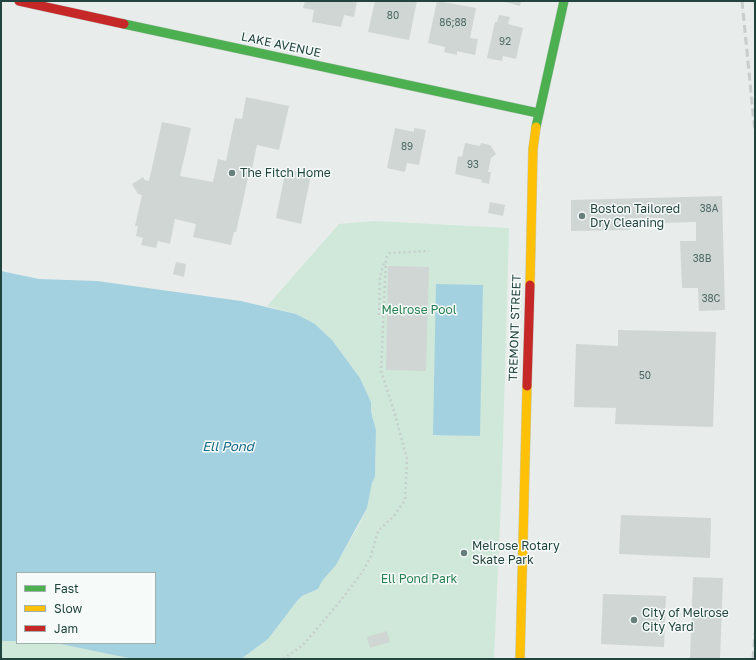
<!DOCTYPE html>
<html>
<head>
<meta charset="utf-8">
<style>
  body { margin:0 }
  #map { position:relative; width:756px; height:660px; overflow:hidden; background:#e8edeb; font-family:"Golos Text",sans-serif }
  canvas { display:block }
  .frame { position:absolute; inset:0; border:2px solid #21443e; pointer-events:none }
  .legend { position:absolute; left:16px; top:572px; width:140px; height:72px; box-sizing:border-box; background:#f6fbf9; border:1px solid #a1b2ae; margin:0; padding:5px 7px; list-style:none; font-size:12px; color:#21443e }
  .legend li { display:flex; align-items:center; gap:8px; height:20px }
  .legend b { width:20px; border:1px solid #a1b2ae }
</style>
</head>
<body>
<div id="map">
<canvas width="756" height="660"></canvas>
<div class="frame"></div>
<ul class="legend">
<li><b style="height:5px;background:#4caf50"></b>Fast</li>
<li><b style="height:5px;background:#ffc107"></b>Slow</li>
<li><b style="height:5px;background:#c62828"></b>Jam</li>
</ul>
</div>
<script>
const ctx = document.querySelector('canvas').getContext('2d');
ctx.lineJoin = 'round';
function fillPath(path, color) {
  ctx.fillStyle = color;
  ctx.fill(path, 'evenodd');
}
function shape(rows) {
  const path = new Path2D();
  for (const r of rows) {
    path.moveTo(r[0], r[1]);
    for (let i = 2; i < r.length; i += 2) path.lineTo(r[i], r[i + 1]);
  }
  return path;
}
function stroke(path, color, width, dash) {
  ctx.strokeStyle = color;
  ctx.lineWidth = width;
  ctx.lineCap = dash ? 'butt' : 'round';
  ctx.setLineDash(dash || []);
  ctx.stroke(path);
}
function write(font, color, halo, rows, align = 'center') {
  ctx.font = font + ' "Golos Text",sans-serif';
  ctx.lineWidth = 3;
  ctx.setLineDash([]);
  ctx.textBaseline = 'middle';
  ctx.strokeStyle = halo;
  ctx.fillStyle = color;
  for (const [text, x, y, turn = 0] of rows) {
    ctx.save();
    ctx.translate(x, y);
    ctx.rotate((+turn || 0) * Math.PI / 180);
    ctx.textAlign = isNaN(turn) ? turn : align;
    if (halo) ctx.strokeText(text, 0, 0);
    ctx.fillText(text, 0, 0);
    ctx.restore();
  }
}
fillPath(shape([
  [375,221,509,228,502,478,494,659,241,659,268,639,297,601,302,596,318,589,322,581,336,565,358,527,367,508,372,483,375,477,376,430,371,412,371,402,360,378,332,340,315,324,296,314,267,306,339,224],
  [1,641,17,641,17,643,60,643,133,659,1,659]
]), '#d0e8d9');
fillPath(shape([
  [1,271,39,279,97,281,241,301,296,314,315,324,332,340,360,378,371,402,371,412,376,430,375,477,372,483,367,508,336,565,322,581,318,589,302,596,297,601,268,639,241,659,133,659,56,643,155,643,155,573,17,573,17,641,1,641],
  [436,284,483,285,480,436,433,435]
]), '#a4d1df');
fillPath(shape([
  [305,1,357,1,354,17,344,15,341,27,312,22,314,10,303,8],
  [375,1,417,1,409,40,368,32],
  [437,1,476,8,470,38,478,39,475,55,457,51,457,55,444,52,445,47,428,43],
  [502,1,521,1,520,6],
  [499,15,510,17,508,24,523,28,516,59,503,56,502,61,487,58,495,22,497,22],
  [246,97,289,106,279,150,257,145,252,169,250,169,236,232,234,232,231,245,193,237,196,224,175,219,170,244,158,241,156,248,141,245,143,238,136,236,138,226,135,226,142,195,138,194,132,184,143,177,145,180,149,181,162,122,191,128,180,176,213,182,218,159,226,161,235,118,242,119],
  [395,128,414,132,414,128,426,130,419,165,407,163,405,172,387,168],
  [465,143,480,146,481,143,490,145,496,154,491,158,488,172,491,172,489,184,481,182,482,180,455,174,458,156,462,157],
  [286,169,311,175,301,224,276,218],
  [722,196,725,310,699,311,698,288,682,288,680,241,696,241,696,222,661,223,661,218,630,218,630,230,571,231,571,200],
  [490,202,505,205,503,216,488,213],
  [176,262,186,264,184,277,173,274],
  [388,266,429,267,426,371,386,370],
  [618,330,716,332,713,427,615,424,616,408,574,407,576,344,618,346],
  [621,515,711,518,710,558,619,554],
  [693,577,723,578,720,659,690,659],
  [603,594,666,596,664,647,601,644],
  [387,631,390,642,370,648,367,637]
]), '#cfd6d4');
const fast = shape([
  [124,24,538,113],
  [536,127,564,1]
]);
const slow = shape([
  [530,285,533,149,536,127],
  [520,659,527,386]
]);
const jam = shape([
  [19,1,124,24],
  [527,386,530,285]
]);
stroke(fast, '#c3cbc9', 10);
stroke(slow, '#c3cbc9', 10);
stroke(jam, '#c3cbc9', 10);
stroke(shape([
  [384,315,379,315,380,276,384,263],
  [283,659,303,645,338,604,363,571,371,556,378,531,394,516,405,500,407,459,395,414,381,371,386,258,390,253,429,251]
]), '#c6cfce', 2.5, [2, 3]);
stroke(fast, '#4caf50', 9);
stroke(slow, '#ffc107', 9);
stroke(jam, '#c62828', 9);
stroke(shape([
  [742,1,755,133],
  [755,1,755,4],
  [753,659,755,633]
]), '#c9cdcc', 3, [8, 4]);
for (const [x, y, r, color] of [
  [232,173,4,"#677f7b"],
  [582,216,4,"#677f7b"],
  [464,553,4,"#677f7b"],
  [634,620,4,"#677f7b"]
]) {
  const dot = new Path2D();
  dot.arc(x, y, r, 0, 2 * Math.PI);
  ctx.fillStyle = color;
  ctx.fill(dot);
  stroke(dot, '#f6fbf9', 1.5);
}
write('10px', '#4e6964', null, [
  ["80",393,16],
  ["86;88",453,23],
  ["92",505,42],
  ["89",407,147],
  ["93",473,165],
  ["38A",709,209],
  ["38B",702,259],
  ["38C",711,299],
  ["50",645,376]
]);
write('12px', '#21443e', '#f6fbf9', [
  ["LAKE AVENUE",281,45,12],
  ["TREMONT STREET",515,328,-88]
]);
write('12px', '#21443e', '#f6fbf9', [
  ["The Fitch Home",240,173],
  ["Boston Tailored",590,209],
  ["Dry Cleaning",590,223],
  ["Melrose Rotary",472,546],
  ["Skate Park",472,560],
  ["City of Melrose",642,613],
  ["City Yard",642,627]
], 'left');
write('12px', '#268052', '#f6fbf9', [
  ["Melrose Pool",419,310],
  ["Ell Pond Park",419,579]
]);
write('italic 13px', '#136988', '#f6fbf9', [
  ["Ell Pond",228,447]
]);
</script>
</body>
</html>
